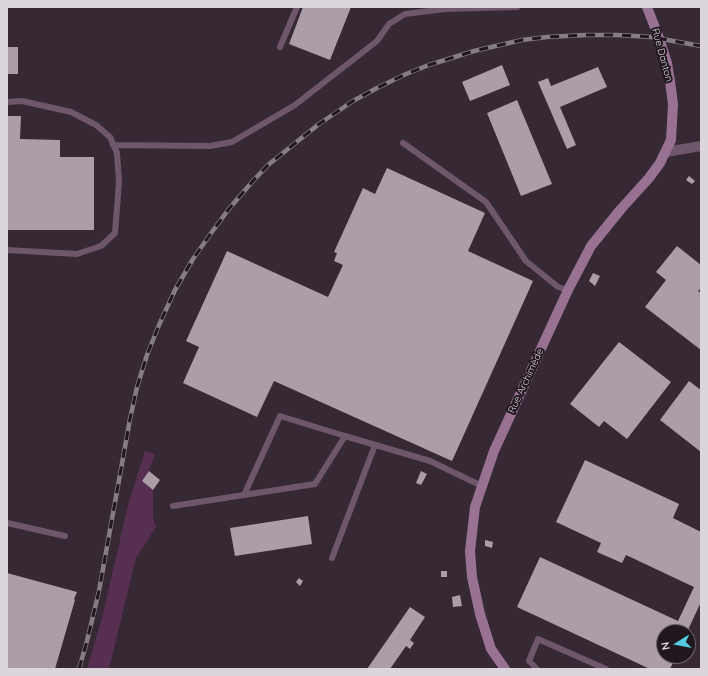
<!DOCTYPE html>
<html>
<head>
<meta charset="utf-8">
<style>
  body { margin:0 }
  #map { position:relative; width:708px; height:676px; overflow:hidden; background:#2a2028; font-family:Quicksand,sans-serif }
  canvas { display:block }
  .frame { position:absolute; inset:0; border:8px solid #dcd5db; pointer-events:none }
  .north { position:absolute; left:656px; top:624px; width:40px; height:40px; box-sizing:border-box; background:#20171f; border:1px solid #6b636a; border-radius:50%; rotate:259deg; font-size:11px; font-weight:700; line-height:16px; text-align:center; color:#dcd5db }
  .north::after { content:''; display:block; margin:auto; width:14px; height:18px; background:#54cade; clip-path:polygon(50% 0,100% 100%,50% 72%,0 100%) }
</style>
</head>
<body>
<div id="map">
<canvas width="708" height="676"></canvas>
<div class="frame"></div>
<div class="north">N</div>
</div>
<script>
const ctx = document.querySelector('canvas').getContext('2d');
ctx.lineJoin = 'round';
function fillPath(path, color) {
  ctx.fillStyle = color;
  ctx.fill(path, 'evenodd');
}
function shape(rows) {
  const path = new Path2D();
  for (const r of rows) {
    path.moveTo(r[0], r[1]);
    for (let i = 2; i < r.length; i += 2) path.lineTo(r[i], r[i + 1]);
  }
  return path;
}
function stroke(path, color, width, dash) {
  ctx.strokeStyle = color;
  ctx.lineWidth = width;
  ctx.lineCap = dash ? 'butt' : 'round';
  ctx.setLineDash(dash || []);
  ctx.stroke(path);
}
function write(font, color, halo, rows, align = 'center') {
  ctx.font = font + ' Quicksand,sans-serif';
  ctx.lineWidth = 4;
  ctx.setLineDash([]);
  ctx.textBaseline = 'middle';
  ctx.strokeStyle = halo;
  ctx.fillStyle = color;
  for (const [text, x, y, turn = 0] of rows) {
    ctx.save();
    ctx.translate(x, y);
    ctx.rotate((+turn || 0) * Math.PI / 180);
    ctx.textAlign = isNaN(turn) ? turn : align;
    if (halo) ctx.strokeText(text, 0, 0);
    ctx.fillText(text, 0, 0);
    ctx.restore();
  }
}
fillPath(shape([
  [7,7,701,7,701,669,7,669],
  [664,632,688,632,688,656,664,656]
]), '#362934');
fillPath(shape([
  [145,451,155,454,149,471,142,481,153,490,153,517,156,527,136,558,109,669,87,669,102,618,128,505]
]), '#562f52');
fillPath(shape([
  [303,7,351,7,330,60,289,44],
  [7,47,18,47,18,74,7,74],
  [502,65,510,85,470,101,462,82],
  [598,67,607,87,560,107,576,145,567,149,538,82,548,78,551,86],
  [517,100,552,184,521,196,487,113],
  [7,116,21,116,20,139,60,140,60,157,94,157,94,230,7,230],
  [387,168,485,213,468,251,533,281,452,461,274,381,257,417,183,383,199,347,186,341,227,251,328,297,343,265,334,261,337,253,334,252,363,188,375,194],
  [689,176,695,181,692,184,686,180],
  [677,246,701,265,701,288,698,291,701,293,701,350,645,307,666,280,656,272],
  [593,273,600,276,595,286,589,281],
  [619,342,671,382,627,439,604,421,599,427,570,404],
  [689,381,701,390,701,452,660,420],
  [585,460,679,504,673,518,701,532,701,602,687,632,664,632,664,656,676,656,670,669,650,669,517,607,540,557,678,621,694,587,626,555,622,563,597,552,601,543,556,522],
  [149,471,160,480,153,490,142,481],
  [421,471,427,474,421,485,416,483],
  [308,516,312,544,235,556,230,528],
  [485,540,493,542,492,548,485,546],
  [441,571,447,571,447,577,441,577],
  [7,573,77,592,74,599,75,600,55,669,7,669],
  [299,578,303,581,300,586,296,582],
  [460,595,462,606,453,607,452,597],
  [410,607,425,617,410,640,414,643,410,649,406,646,390,669,367,669]
]), '#ab9ea9');
stroke(shape([
  [280,47,297,7],
  [7,102,22,101,71,112,96,125,110,137,117,153,119,182,115,233,101,246,77,254,7,250],
  [403,143,486,202,526,261,558,287,568,290],
  [113,145,210,146,232,142,295,105,377,41,389,24,405,14,445,9,517,7],
  [244,495,280,416,345,436],
  [173,506,315,484,345,436,430,461,482,486],
  [7,523,65,536],
  [332,558,375,445],
  [537,669,529,661,538,639,606,669]
]), '#6e566b', 6);
stroke(shape([
  [666,152,701,146]
]), '#6e566b', 10);
stroke(shape([
  [505,669,491,649,480,614,472,577,470,551,475,507,494,451,568,290,591,246,621,209,649,178,660,163,671,140,673,104,670,81,667,63,659,38,647,7]
]), '#987193', 10);
const rail = shape([
  [79,669,87,641,99,591,123,458,130,419,137,387,147,355,159,325,175,290,193,259,209,236,228,210,252,182,268,165,319,124,353,101,377,88,406,74,429,65,474,51,522,40,547,37,586,35,618,35,651,37,701,46]
]);
stroke(rail, '#857d84', 4.5);
stroke(rail, '#20171f', 3, [9]);
write('10px', '#dcd5db', '#20171f', [
  ["Rue Danton",662,55,75],
  ["Rue Archimède",526,381,-65]
]);
</script>
</body>
</html>
